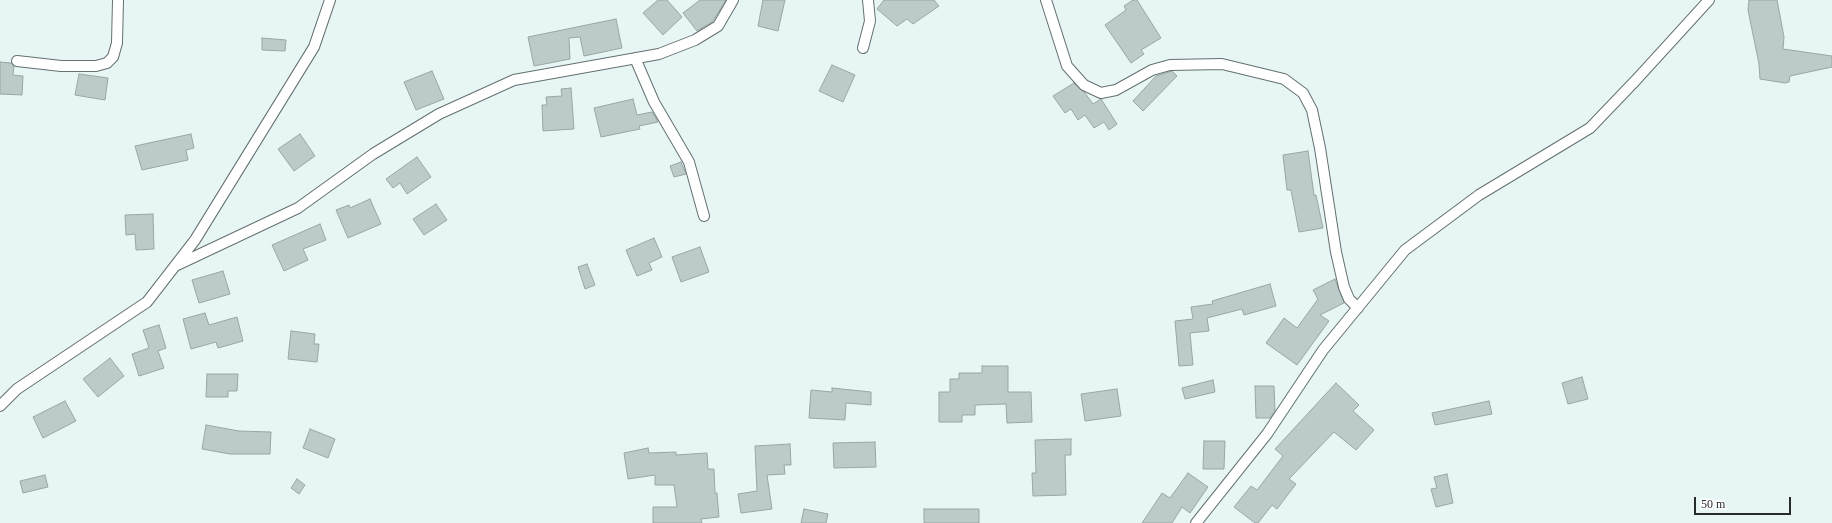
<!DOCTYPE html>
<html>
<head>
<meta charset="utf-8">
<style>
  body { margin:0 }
  #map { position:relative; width:1832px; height:523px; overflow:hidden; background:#e7f6f5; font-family:Georgia,serif }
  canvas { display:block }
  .scale { position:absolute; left:1694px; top:497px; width:97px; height:18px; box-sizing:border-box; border:2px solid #262c2b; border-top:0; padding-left:5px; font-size:12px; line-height:14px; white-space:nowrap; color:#262c2b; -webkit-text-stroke:3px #fff; paint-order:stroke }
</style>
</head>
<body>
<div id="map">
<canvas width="1832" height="523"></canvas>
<div class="scale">50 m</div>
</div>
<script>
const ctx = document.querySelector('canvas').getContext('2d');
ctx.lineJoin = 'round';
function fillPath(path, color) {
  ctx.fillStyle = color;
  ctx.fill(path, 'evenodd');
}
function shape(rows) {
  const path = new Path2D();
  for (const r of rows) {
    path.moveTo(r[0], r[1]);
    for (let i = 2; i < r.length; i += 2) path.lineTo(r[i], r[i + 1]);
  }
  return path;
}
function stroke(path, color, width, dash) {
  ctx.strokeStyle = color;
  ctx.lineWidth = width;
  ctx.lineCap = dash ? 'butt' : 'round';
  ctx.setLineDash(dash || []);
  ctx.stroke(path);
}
const building = shape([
  [658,0,667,0,682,17,663,35,643,13,658,0],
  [700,0,726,0,713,21,697,31,683,13,700,0],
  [763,0,785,0,778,31,758,26,763,0],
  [884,0,934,0,939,6,913,24,907,19,897,26,877,9,884,0],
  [1133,0,1137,0,1161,38,1141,50,1144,54,1131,63,1105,25,1126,10,1124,6,1133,0],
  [1749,0,1777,0,1784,37,1783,49,1832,56,1832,67,1790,76,1789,82,1785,83,1760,79,1759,64,1748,10,1749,0],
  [616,19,622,48,584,56,580,37,569,38,570,59,534,66,528,37,616,19],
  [262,38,286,40,285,51,262,50,262,38],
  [0,62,11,63,14,66,13,75,23,76,22,95,0,94,0,62],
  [832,65,855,75,843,102,819,91,832,65],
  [432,71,444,99,416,110,404,82,432,71],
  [1172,71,1177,76,1143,111,1133,101,1156,76,1172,71],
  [79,74,108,78,105,100,75,95,79,74],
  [1074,83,1085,93,1093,104,1101,99,1117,124,1109,130,1104,122,1094,128,1085,115,1078,120,1071,109,1065,113,1053,96,1074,83],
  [571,88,574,129,543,131,542,105,547,105,546,97,562,96,561,89,571,88],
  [633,99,637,115,652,112,658,122,639,126,640,129,601,137,594,108,633,99],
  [191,134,194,148,186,150,188,160,142,170,135,146,191,134],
  [300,134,315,156,294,171,278,149,300,134],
  [1308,151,1314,195,1316,195,1323,228,1299,232,1291,190,1287,190,1283,155,1308,151],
  [417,157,431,177,407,194,400,183,393,188,386,179,417,157],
  [681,162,686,174,674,177,670,166,681,162],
  [370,199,381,224,348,238,336,210,349,205,350,208,370,199],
  [436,204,447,220,424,235,413,219,436,204],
  [153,214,154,249,136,250,135,234,126,235,125,215,153,214],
  [320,224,326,240,303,249,308,260,284,271,272,245,320,224],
  [654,238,662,257,649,263,652,270,637,276,626,250,654,238],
  [700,247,709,272,681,282,672,257,700,247],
  [587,264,595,285,585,289,578,267,587,264],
  [223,271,230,294,199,303,192,280,223,271],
  [1335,279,1344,303,1320,315,1329,321,1297,365,1266,343,1284,318,1297,328,1318,299,1313,290,1335,279],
  [1270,284,1276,306,1244,315,1242,309,1207,318,1209,331,1190,333,1193,365,1179,366,1175,321,1193,319,1191,307,1213,304,1212,301,1270,284],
  [205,313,209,325,237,317,243,341,218,348,216,342,191,349,183,319,205,313],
  [159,325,166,348,158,351,164,368,139,376,132,354,149,348,143,330,159,325],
  [291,331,315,334,314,344,319,344,317,362,288,359,291,331],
  [110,358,124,376,98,397,83,379,110,358],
  [982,366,1008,366,1008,392,1031,392,1032,422,1007,423,1006,404,975,405,975,415,962,415,962,422,939,422,939,392,950,392,950,379,959,379,959,373,982,373,982,366],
  [207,374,238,374,237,391,228,391,228,397,206,397,207,374],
  [1582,377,1588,399,1568,404,1562,383,1582,377],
  [1213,380,1215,392,1185,399,1182,388,1213,380],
  [1336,383,1359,405,1353,411,1374,430,1356,450,1334,432,1289,479,1296,484,1277,509,1272,505,1258,523,1255,523,1234,507,1251,486,1257,490,1283,456,1275,449,1336,383],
  [1255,386,1274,386,1275,411,1270,418,1256,418,1255,386],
  [832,388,871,392,871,405,846,403,845,420,809,418,811,390,832,392,832,388],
  [1117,389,1121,416,1085,421,1081,394,1117,389],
  [65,401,76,421,43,438,33,417,65,401],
  [1489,401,1492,414,1435,425,1432,413,1489,401],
  [206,425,239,431,271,432,270,454,230,454,202,449,206,425],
  [310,429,335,439,328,458,303,448,310,429],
  [1071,439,1071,455,1065,455,1066,495,1033,496,1032,473,1036,473,1035,440,1071,439],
  [1204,441,1225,441,1224,469,1203,469,1204,441],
  [875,442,876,467,834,468,833,443,875,442],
  [790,444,791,465,784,465,785,474,767,475,772,509,741,513,738,494,757,491,755,446,790,444],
  [648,448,649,453,676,452,676,455,707,453,708,469,714,469,715,493,717,493,719,517,701,519,702,523,653,523,653,507,677,507,674,485,655,485,655,475,628,479,624,453,648,448],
  [1188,473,1208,487,1190,513,1182,507,1172,523,1142,523,1162,493,1170,498,1188,473],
  [1447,474,1453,503,1436,507,1431,489,1437,488,1434,477,1447,474],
  [45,475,48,487,23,493,20,481,45,475],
  [297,479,305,485,299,494,291,488,297,479],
  [804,509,828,514,826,523,801,523,804,509],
  [924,509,979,509,979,523,924,523,924,509]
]);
fillPath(building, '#bccbca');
stroke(building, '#98a6a5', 1);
const minor = shape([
  [1046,0,1067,66,1084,85,1101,93,1116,90,1152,70,1170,65,1222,64,1284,79,1303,93,1312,110,1320,148,1336,252,1344,287,1349,299,1358,308],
  [863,48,870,21,868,0],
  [635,58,654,102,689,162,704,216],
  [17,61,61,66,96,66,107,63,113,57,117,43,118,0],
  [175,266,298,208,373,154,439,114,514,80,659,54,695,40,718,26,733,0],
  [0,406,17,389,147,302,195,240,314,47,330,0],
  [1196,523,1267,434,1323,350,1405,250,1479,195,1590,128,1636,80,1709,0]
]);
stroke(minor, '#63706f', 12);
stroke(minor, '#fff', 10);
</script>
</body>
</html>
